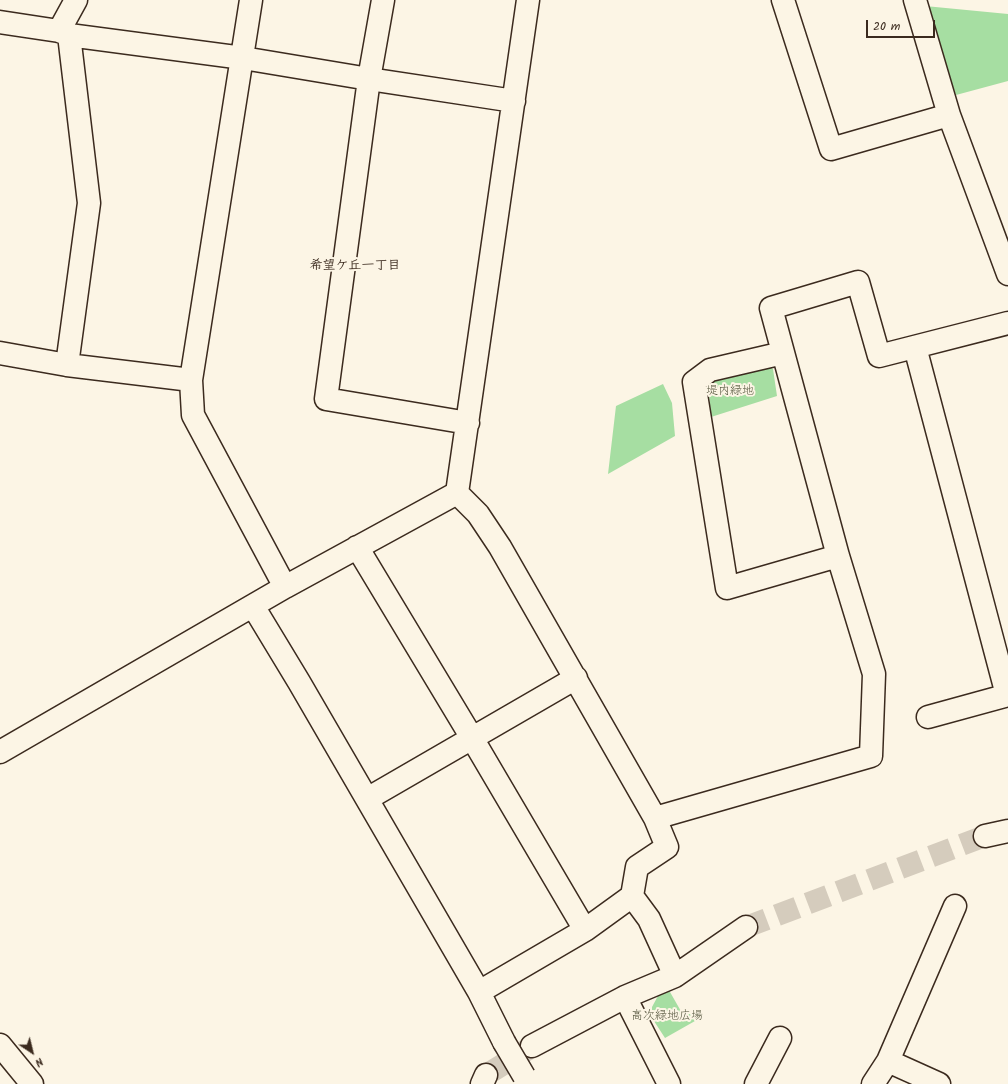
<!DOCTYPE html>
<html>
<head>
<meta charset="utf-8">
<style>
  body { margin:0 }
  #map { position:relative; width:1008px; height:1084px; overflow:hidden; background:#fcf5e5; font-family:Kalam,sans-serif }
  canvas { display:block }
  .north { position:absolute; left:12px; top:1032px; width:40px; height:40px; -webkit-text-stroke:3px #fcf5e5; paint-order:stroke; rotate:145deg; font-size:11px; font-weight:700; line-height:16px; text-align:center; color:#3b2a1e }
  .north::after { content:''; display:block; margin:auto; width:14px; height:18px; background:#3b2a1e; clip-path:polygon(50% 0,100% 100%,50% 72%,0 100%) }
  .scale { position:absolute; left:866px; top:20px; width:69px; height:18px; box-sizing:border-box; border:2px solid #3b2a1e; border-top:0; padding-left:5px; font-size:12px; line-height:14px; white-space:nowrap; color:#3b2a1e; -webkit-text-stroke:3px #fcf5e5; paint-order:stroke }
</style>
</head>
<body>
<div id="map">
<canvas width="1008" height="1084"></canvas>
<div class="north">N</div>
<div class="scale">20 m</div>
</div>
<script>
const ctx = document.querySelector('canvas').getContext('2d');
ctx.lineJoin = 'round';
function fillPath(path, color) {
  ctx.fillStyle = color;
  ctx.fill(path, 'evenodd');
}
function shape(rows) {
  const path = new Path2D();
  for (const r of rows) {
    path.moveTo(r[0], r[1]);
    for (let i = 2; i < r.length; i += 2) path.lineTo(r[i], r[i + 1]);
  }
  return path;
}
function stroke(path, color, width, dash) {
  ctx.strokeStyle = color;
  ctx.lineWidth = width;
  ctx.lineCap = dash ? 'butt' : 'round';
  ctx.setLineDash(dash || []);
  ctx.stroke(path);
}
function write(font, color, halo, rows, align = 'center') {
  ctx.font = font + ' Kalam,"Klee One",sans-serif';
  ctx.lineWidth = 4;
  ctx.setLineDash([]);
  ctx.textBaseline = 'middle';
  ctx.strokeStyle = halo;
  ctx.fillStyle = color;
  for (const [text, x, y, turn = 0] of rows) {
    ctx.save();
    ctx.translate(x, y);
    ctx.rotate((+turn || 0) * Math.PI / 180);
    ctx.textAlign = isNaN(turn) ? turn : align;
    if (halo) ctx.strokeText(text, 0, 0);
    ctx.fillText(text, 0, 0);
    ctx.restore();
  }
}
fillPath(shape([
  [925,6,1008,14,1008,81,956,95],
  [765,363,773,369,777,396,711,417,708,383,716,377],
  [663,384,672,403,675,436,608,474,616,406],
  [666,985,682,1013,690,1014,695,1021,665,1038,652,1018,652,1007,659,994]
]), '#a6dea2');
stroke(shape([
  [746,927,985,836],
  [486,1075,530,1048]
]), '#d5ccbd', 22, [22, 11]);
const minor = shape([
  [251,0,191,380,193,415,285,587],
  [383,0,369,79,326,399,468,423],
  [783,0,831,149,949,115],
  [915,0,949,115,1008,274],
  [0,22,59,31,69,35,243,58,369,79,514,101],
  [59,31,76,0],
  [915,347,1007,695],
  [0,353,67,365,191,380],
  [783,353,710,370,694,382,727,588,838,556],
  [67,365,89,203,69,35],
  [457,493,478,514,500,547,655,818,667,847,637,867,632,896,585,930,479,992],
  [357,547,472,738,585,930],
  [253,606,299,682,479,992,504,1042],
  [928,717,1008,695],
  [0,752,285,587,457,493,528,0],
  [367,799,576,678],
  [655,818,871,756,874,674,838,556,771,308,858,282,879,356,1008,323],
  [985,836,1008,831],
  [632,896,649,919,675,976],
  [625,997,669,1084],
  [0,1045,32,1084],
  [532,1046,625,997,675,976,746,927],
  [888,1061,939,1084],
  [482,1084,486,1075],
  [756,1084,780,1038],
  [873,1084,888,1061,955,906]
]);
stroke(minor, '#3b2a1e', 25);
stroke(minor, '#fcf5e5', 22);
const minorBridge = shape([
  [504,1042,524,1076]
]);
stroke(minorBridge, '#3b2a1e', 25, []);
stroke(minorBridge, '#fcf5e5', 22);
write('12px', '#56573f', '#fcf5e5', [
  ["堤内緑地",730,392],
  ["高次緑地広場",667,1017]
]);
write('bold 13px', '#3b2a1e', '#fcf5e5', [
  ["希望ケ丘一丁目",355,267]
]);
</script>
</body>
</html>
